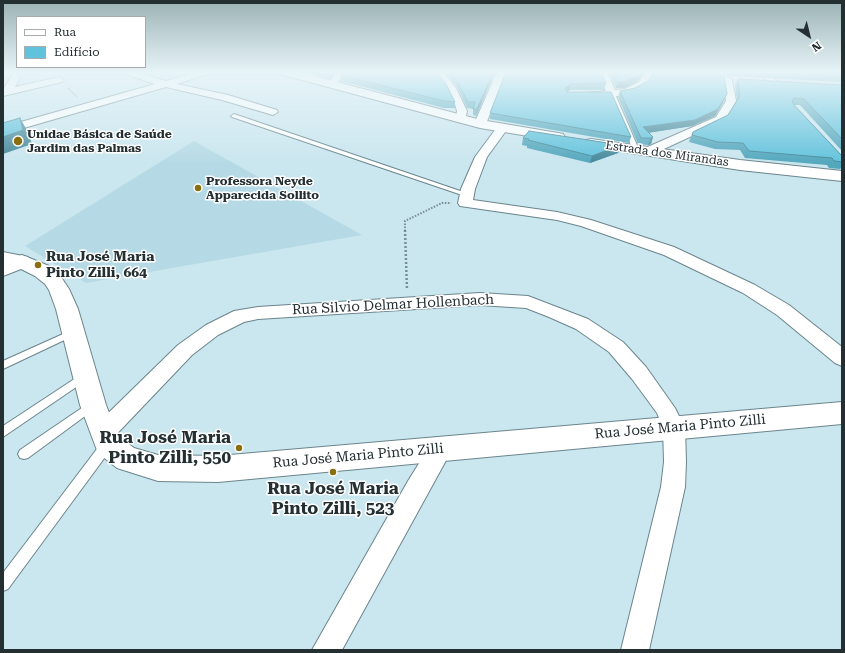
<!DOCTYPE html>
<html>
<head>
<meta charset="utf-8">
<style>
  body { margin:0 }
  #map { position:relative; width:845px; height:653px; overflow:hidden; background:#cae6ef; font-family:"Roboto Serif",serif }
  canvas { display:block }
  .frame { position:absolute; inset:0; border:4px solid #242f32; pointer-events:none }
  .legend { position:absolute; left:16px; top:16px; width:130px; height:52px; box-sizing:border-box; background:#fff; border:1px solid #a7acad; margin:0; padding:5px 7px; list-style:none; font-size:12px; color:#242f32 }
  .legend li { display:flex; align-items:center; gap:8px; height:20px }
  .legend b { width:20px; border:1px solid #a7acad }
  .north { position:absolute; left:789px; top:16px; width:40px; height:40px; -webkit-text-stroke:3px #fff; paint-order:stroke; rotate:145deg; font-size:11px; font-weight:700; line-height:16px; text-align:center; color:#242f32 }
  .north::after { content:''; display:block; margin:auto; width:14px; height:18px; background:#242f32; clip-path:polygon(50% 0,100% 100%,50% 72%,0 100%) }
</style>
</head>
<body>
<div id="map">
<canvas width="845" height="653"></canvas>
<div class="frame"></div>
<ul class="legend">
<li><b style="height:5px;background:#fff"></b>Rua</li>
<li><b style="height:11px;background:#61c2dc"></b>Edifício</li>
</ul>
<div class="north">N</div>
</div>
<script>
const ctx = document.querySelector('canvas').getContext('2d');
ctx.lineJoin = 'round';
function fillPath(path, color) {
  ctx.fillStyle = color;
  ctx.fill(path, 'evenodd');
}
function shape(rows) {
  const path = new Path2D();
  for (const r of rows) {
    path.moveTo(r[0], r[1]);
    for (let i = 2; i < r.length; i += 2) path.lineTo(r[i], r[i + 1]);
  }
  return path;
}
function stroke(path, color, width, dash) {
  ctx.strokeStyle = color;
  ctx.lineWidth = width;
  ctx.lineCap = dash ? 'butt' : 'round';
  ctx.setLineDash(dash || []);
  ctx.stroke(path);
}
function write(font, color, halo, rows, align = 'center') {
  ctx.font = font + ' "Roboto Serif",serif';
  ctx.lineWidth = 3;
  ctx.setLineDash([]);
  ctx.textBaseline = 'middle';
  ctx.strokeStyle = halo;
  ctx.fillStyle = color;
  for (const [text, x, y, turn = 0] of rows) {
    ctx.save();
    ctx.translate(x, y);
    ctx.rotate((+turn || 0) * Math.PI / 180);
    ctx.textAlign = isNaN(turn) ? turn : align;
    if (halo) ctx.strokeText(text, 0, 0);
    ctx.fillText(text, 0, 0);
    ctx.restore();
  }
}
fillPath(shape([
  [194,141,362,235,86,283,25,246]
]), '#b6dae5');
const service = shape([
  [612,92,615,94,639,150,638,151,633,150,609,94,612,92],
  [234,114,469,194,470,195,469,196,465,196,232,117,231,116,234,114],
  [72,330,75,331,77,333,75,335,3,369,3,361,72,330],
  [85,372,88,373,90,376,88,379,3,437,3,426,85,372],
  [92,401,96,402,97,405,96,408,28,458,24,459,20,458,18,454,20,450,92,401],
  [107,440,111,441,113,445,111,449,8,589,3,591,3,573,103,441,107,440]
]);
const minor = shape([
  [14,72,23,72,15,87,59,77,64,80,62,82,3,96,3,90,14,72],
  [120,72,136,72,166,81,197,72,213,72,177,84,228,95,277,110,278,112,273,115,222,100,166,87,3,134,3,127,155,84,120,72],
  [337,72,347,72,334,87,328,87,326,85,337,72],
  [434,72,443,72,456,88,467,111,465,121,461,122,456,119,457,111,455,104,447,89,434,72],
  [497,72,506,72,486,124,484,126,476,126,474,124,497,72],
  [598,72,607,72,615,90,625,89,639,82,645,72,654,72,645,86,632,93,612,97,585,97,584,95,585,93,606,91,598,72],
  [710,72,721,72,732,80,736,101,724,121,651,155,643,155,641,152,643,149,716,117,726,101,725,92,723,81,710,72],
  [760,72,769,72,778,83,776,85,770,85,760,72],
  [502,125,508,128,487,157,475,189,473,200,557,212,591,220,674,247,755,285,789,305,842,347,842,366,835,363,777,315,743,293,664,255,581,226,557,220,460,206,458,203,461,189,475,157,498,126,502,125],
  [3,252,28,257,30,261,28,265,22,266,3,262,3,252],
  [480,293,528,296,588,319,623,342,646,367,675,408,685,428,686,462,685,487,649,650,621,650,661,487,664,462,663,428,657,413,632,379,609,352,576,329,549,317,526,308,480,305,258,319,244,322,218,335,192,355,111,440,103,443,95,440,92,433,95,426,178,345,206,325,234,311,258,307,480,293],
  [441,438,449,441,452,448,449,455,342,650,312,650,408,481,433,441,441,438]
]);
const tertiary = shape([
  [279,72,299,72,481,120,558,133,563,134,565,137,563,140,558,141,480,128,280,74,279,72],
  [591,139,740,160,842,171,842,181,740,170,586,146,584,143,586,140,591,139],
  [22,255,49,266,59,274,69,289,78,309,106,405,118,436,134,448,158,455,218,456,842,402,842,424,218,482,158,481,117,468,98,453,80,405,56,309,49,290,45,284,35,276,21,269,3,276,3,261,22,255]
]);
stroke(service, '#6b858c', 2);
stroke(minor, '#6b858c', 2);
stroke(tertiary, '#6b858c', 2);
stroke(shape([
  [68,88,77,97]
]), '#798d93', 1.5, [1, 1]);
stroke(shape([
  [405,231,405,221,442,203,451,203]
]), '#798d93', 2, [1.5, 1.5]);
stroke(shape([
  [405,230,407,290]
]), '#798d93', 2.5, [2, 2]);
fillPath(service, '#fff');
fillPath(minor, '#fff');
fillPath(tertiary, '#fff');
fillPath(shape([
  [307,72,335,72,330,78],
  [445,72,495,72,476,116,473,115,473,109,467,108,457,87],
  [506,72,606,83,604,90,570,90,567,92,631,137,629,143,490,119,490,113],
  [609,72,644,72,638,81,625,88,616,88],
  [724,72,842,72,842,82,729,76],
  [340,75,455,102,455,108,444,108,341,81],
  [738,79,842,85,842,151,800,105,794,105,842,156,842,167,840,169,829,168,827,165,745,158,740,150,715,149,689,142,690,139,693,132,728,115,737,101,735,85],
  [648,81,724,101,715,116,692,126,648,133,653,137,651,144,648,145,638,144,618,97,620,91,635,88],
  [523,138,618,153,590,163,527,148,527,146,522,145]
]), '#53a7bd');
fillPath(shape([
  [329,72,335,72,330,78],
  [493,72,495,72,476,116,477,109],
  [642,72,644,72,638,81,625,88,616,88,618,82],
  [571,84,570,90,564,95,565,88],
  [727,94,724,101,715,116,692,126,640,134,643,127],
  [20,118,28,132,32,144,3,154,3,137],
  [653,137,651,144,648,145,651,138],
  [621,145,618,153,590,163,592,156]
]), '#44889a');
const building = shape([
  [343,72,437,72,446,84,455,102,444,101,340,75,343,72],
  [450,72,493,72,477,109,473,109,475,102,468,102,457,81,450,72],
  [506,72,601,72,606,83,571,84,565,88,567,92,611,92,631,137,490,113,506,72],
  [613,72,642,72,640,75,626,81,618,82,613,72],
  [654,72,719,72,724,76,727,94,718,109,695,120,643,127,653,137,651,138,641,138,620,91,635,88,648,81,654,72],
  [779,72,842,72,842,76,779,72],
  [738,79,842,85,842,139,804,99,794,98,792,101,794,105,842,156,842,162,834,161,832,158,749,151,743,143,718,142,692,135,693,132,728,115,740,96,738,79],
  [20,118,23,130,3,137,3,123,20,118],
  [529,131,621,145,592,156,528,140,529,139,523,138,529,131]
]);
fillPath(building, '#61c2dc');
stroke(building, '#44889a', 1);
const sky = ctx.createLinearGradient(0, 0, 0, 164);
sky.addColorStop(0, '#9bb2b4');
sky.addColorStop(0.44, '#e7f4f8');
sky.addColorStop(1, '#e7f4f800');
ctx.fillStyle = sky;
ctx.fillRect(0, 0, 845, 164);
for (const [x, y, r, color] of [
  [18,141,5,"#8a6f11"],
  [198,188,4,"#8a6f11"],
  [38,265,4,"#8a6f11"],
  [239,448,4,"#8a6f11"],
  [333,472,4,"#8a6f11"]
]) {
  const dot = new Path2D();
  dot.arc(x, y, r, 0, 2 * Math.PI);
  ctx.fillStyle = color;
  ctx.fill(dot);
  stroke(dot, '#fff', 1.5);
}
write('bold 12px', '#242f32', '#fff', [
  ["Unidae Básica de Saúde",27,134],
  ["Jardim das Palmas",27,148],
  ["Professora Neyde",206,181],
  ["Apparecida Sollito",206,195]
], 'left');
write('12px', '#242f32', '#fff', [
  ["Estrada dos Mirandas",667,154,8]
]);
write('bold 14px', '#242f32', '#fff', [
  ["Rua José Maria",46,257],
  ["Pinto Zilli, 664",46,273]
], 'left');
write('14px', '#242f32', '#fff', [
  ["Rua Silvio Delmar Hollenbach",393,305,-3],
  ["Rua José Maria Pinto Zilli",680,427,-5],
  ["Rua José Maria Pinto Zilli",358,456,-5]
]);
write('bold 17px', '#242f32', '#fff', [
  ["Rua José Maria",231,438],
  ["Pinto Zilli, 550",231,458],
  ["Rua José Maria",333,489,"center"],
  ["Pinto Zilli, 523",333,509,"center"]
], 'right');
</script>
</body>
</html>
